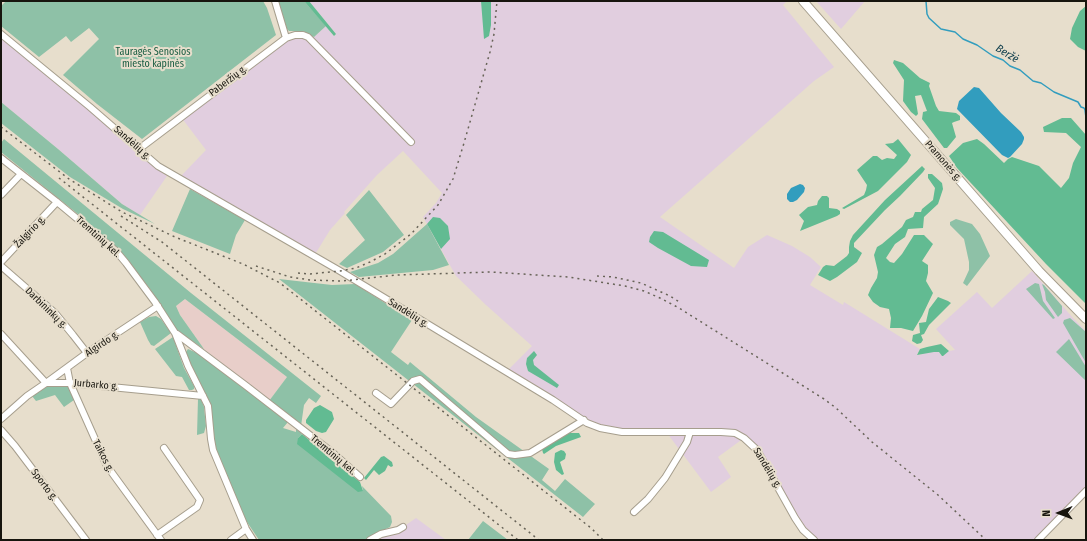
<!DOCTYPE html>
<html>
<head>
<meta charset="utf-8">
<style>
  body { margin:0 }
  #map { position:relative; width:1087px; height:541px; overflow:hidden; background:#e7decc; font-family:"Fira Sans Condensed",sans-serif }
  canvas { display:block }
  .frame { position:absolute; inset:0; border:2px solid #17150e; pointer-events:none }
  .north { position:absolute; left:1039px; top:493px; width:40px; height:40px; -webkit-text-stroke:3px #e7decc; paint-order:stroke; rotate:269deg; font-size:11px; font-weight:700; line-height:16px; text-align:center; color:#17150e }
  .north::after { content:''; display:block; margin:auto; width:14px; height:18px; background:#17150e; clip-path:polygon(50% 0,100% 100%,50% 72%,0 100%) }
</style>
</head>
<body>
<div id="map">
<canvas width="1087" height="541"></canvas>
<div class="frame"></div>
<div class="north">N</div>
</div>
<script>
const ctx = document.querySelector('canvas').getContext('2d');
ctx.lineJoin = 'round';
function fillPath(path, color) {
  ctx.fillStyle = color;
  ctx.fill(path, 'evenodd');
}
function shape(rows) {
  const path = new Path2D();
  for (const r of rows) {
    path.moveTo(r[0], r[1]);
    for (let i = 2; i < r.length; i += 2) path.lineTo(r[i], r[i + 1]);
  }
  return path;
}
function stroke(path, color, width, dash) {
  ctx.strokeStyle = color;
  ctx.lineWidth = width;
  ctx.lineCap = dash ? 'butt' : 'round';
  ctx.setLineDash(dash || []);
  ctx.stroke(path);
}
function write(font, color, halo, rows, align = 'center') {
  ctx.font = font + ' "Fira Sans Condensed",sans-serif';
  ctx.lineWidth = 4;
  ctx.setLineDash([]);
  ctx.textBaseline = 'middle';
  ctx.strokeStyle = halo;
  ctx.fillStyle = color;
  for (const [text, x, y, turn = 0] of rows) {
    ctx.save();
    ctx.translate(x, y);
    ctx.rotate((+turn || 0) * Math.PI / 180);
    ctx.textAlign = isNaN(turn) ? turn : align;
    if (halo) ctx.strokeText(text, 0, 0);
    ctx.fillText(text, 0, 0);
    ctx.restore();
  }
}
fillPath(shape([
  [185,299,287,377,269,401,204,349,180,315,176,306]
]), '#e8cec9');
fillPath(shape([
  [309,1,787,1,783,5,834,67,814,81,660,217,734,268,748,247,767,235,792,246,810,257,821,267,810,285,843,305,844,302,920,349,917,354,920,355,926,352,939,352,942,356,949,351,955,350,936,329,977,292,992,308,1032,271,1073,318,1086,331,1086,495,1037,540,814,540,805,532,766,465,744,438,718,457,731,477,711,492,667,433,600,428,506,372,532,346,486,305,456,276,423,217,436,203,442,193,403,151,377,175,344,212,345,213,330,230,314,256,181,176,206,150,181,117,294,32,303,31,314,37,326,26,334,36,336,34],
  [816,1,865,1,841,29],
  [1,34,118,130,127,144,143,159,167,176,140,215,122,204,58,149,1,102],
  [416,518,446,540,370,540,403,527]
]), '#e1cedf');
fillPath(shape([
  [6,1,263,1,267,8,276,35,142,139,97,104,63,75,99,39,89,28,71,42,66,36,39,57,1,26,1,6],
  [278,1,304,1,326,26,314,37,303,31,289,31,287,29],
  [1,102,58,149,122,204,155,224,123,209,70,177,1,123],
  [4,139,191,293,321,396,316,403,309,398,304,405,301,426,269,401,287,377,185,299,176,306,180,315,204,349,183,335,176,329,150,289,121,252,84,219,1,152,1,143],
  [190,189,245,220,236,235,230,254,172,231],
  [369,190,404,235,383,252,347,268,339,264,365,240,346,215],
  [956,219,972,224,980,234,990,256,967,286,963,283,969,270,969,262,964,239,950,225,950,222],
  [427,224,449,265,433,270,359,277,350,272,378,263,393,254],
  [279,279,332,285,355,284,412,320,391,352,408,365,410,362,476,417,549,469,542,480,555,491,565,479,595,504,583,517],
  [1035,283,1039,284,1043,301,1055,318,1053,319,1026,289],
  [1042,284,1044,285,1062,306,1062,313,1058,317,1046,300,1045,292],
  [156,316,161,319,171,333,154,346,151,345,148,340,140,322,149,317],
  [1070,318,1086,332,1086,363,1063,323,1064,320],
  [173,337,184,368,194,386,194,389,192,390,189,390,182,377,176,376,155,349],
  [1069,339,1086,367,1086,381,1056,352],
  [188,349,197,353,215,366,288,422,283,428,296,432,296,429,302,434,298,438,363,491,362,486,391,516,392,522,390,527,371,536,366,540,259,540,243,516,221,463,215,444,211,406,192,370,186,352],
  [48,386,68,386,74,400,64,407,55,395,36,401,32,396],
  [198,399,201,399,204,407,206,426,204,433,197,435],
  [483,521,508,540,468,540]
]), '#8ec1a7');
fillPath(shape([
  [304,1,309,1,336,34,334,36],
  [481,1,491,1,491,25,489,36,484,39],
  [1086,6,1086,51,1078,47,1070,39,1072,28,1080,11],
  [894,60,903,63,920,78,930,83,929,86,936,106,939,111,956,113,960,116,960,120,954,122,952,123,956,137,947,148,944,148,922,119,923,112,927,111,921,95,915,96,918,114,916,116,911,112,903,101,904,80,893,63],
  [1062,118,1071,118,1086,135,1086,304,1046,264,957,168,949,156,963,143,977,139,984,144,1004,163,1008,159,1012,157,1039,166,1061,188,1069,178,1073,163,1081,147,1066,133,1044,132,1043,127],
  [898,139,911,155,907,162,878,191,844,209,842,208,864,195,866,190,867,185,857,170,873,156,877,156,882,160,887,158,894,159,897,155,885,144,893,143],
  [922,166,925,169,923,172,900,196,885,210,854,243,854,247,862,253,857,262,837,277,830,281,818,275,823,267,826,265,834,266,847,256,849,253,849,247,850,241,853,235,885,200],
  [928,174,932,174,942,183,943,189,938,204,924,217,923,228,908,229,905,237,895,244,886,258,890,262,894,263,902,254,914,235,924,235,933,244,922,261,928,265,928,273,926,281,933,293,922,316,913,331,901,328,890,328,891,318,889,309,880,307,873,302,868,295,871,288,877,278,878,272,874,255,877,247,882,244,902,227,906,220,913,217,915,212,921,212,922,209,933,200,935,188,928,178],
  [822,196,827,196,829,198,829,208,837,209,840,211,840,214,837,216,800,231,804,221,799,215,808,207,817,205,818,201],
  [433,217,440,218,448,226,450,239,441,249,427,224],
  [654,231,663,232,709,260,707,267,691,266,658,248,649,242,650,237],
  [938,297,948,301,951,303,929,325,924,334,921,335,923,340,921,343,917,344,912,341,913,335,920,333,919,323,926,322,929,309],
  [941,344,949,351,943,356,942,356,939,352,934,352,917,355,920,349,927,347],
  [534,351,537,355,533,360,534,365,559,385,557,388,528,371,526,364,527,358],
  [320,405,332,412,334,419,326,432,322,433,316,431,306,423,306,420,314,408],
  [569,433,579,433,581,437,556,446,544,454,543,453,542,449],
  [302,434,360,482,363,491,358,492,297,444,298,438],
  [561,450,564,451,566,454,565,459,560,462,564,474,562,475,556,470,554,462,555,453],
  [384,456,392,462,393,466,391,467,388,465,385,471,379,475,374,470,366,480,364,478,381,457]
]), '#62bb92');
fillPath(shape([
  [974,87,979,88,1001,113,1021,132,1024,137,1024,139,1022,144,1010,157,1008,158,1002,155,957,109,959,101],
  [800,184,803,185,805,188,804,192,797,200,793,202,790,202,787,199,787,194,791,188]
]), '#329dbe');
stroke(shape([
  [926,1,927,14,929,18,941,29,955,32,963,39,977,45,993,56,1003,60,1010,66,1020,70,1033,81,1041,83,1054,92,1078,102,1081,107,1084,108,1085,110,1086,118]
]), '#329dbe', 1.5);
const street = shape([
  [1,34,90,107,158,166,340,271,553,400,587,423,600,428,622,432,721,432,735,433,744,438,757,450,795,518,803,530,814,540],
  [286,38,295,35,303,35,308,37,411,142],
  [139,149,286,38,275,1],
  [1,158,57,202,116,251,126,263,155,302,175,333,188,366,208,406,211,439,213,450,246,529,253,540],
  [1,195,21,174],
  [1,262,57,202],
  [1,266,55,313,73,335,87,353],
  [1,334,46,383,87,353,158,306],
  [177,334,245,385,333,453,360,477],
  [67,368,70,383,107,466,161,540],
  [376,393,391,404,413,381,420,379,508,454,515,455,530,453,584,420],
  [1,419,27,396,46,383,70,383,203,396],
  [1,430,15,446,86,540],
  [634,512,648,499,665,478,687,442,690,432],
  [157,535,197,507,200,500,164,448],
  [231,540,246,529],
  [370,540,381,534,398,530,403,527],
  [1038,540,1086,491]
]);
const secondary = shape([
  [803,1,1039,271,1086,319]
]);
stroke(street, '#a69e8d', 8);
stroke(secondary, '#a69e8d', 10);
stroke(street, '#fff', 6);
stroke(secondary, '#fff', 8);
stroke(shape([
  [1,127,69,179,122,212,175,237,243,264,280,283,591,528,603,540],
  [59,178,518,540],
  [121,216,162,242,539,540],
  [256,266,290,277,310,280,342,281,397,275,491,272,568,277,625,286,644,291,660,298,679,308,824,399,836,408,872,442,938,495,986,540],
  [298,273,310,274,340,271,356,268,370,262,385,254,411,234,438,205,453,179,464,143,490,52,494,34,497,1],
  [597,276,613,277,641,283,670,296,681,303]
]), '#676357', 1.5, [2, 4]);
write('10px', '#175c40', '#e7decc', [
  ["Tauragės Senosios",153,52],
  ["miesto kapinės",153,64]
]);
write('10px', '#17150e', '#e7decc', [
  ["Paberžių g.",228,81,-37],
  ["Sandėlių g.",132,143,41],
  ["Pramonės g.",943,161,49],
  ["Žalgirio g.",30,232,-46],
  ["Tremtinių kel.",98,237,42],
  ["Darbininkų g.",46,308,44],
  ["Sandėlių g.",408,313,32],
  ["Algirdo g.",102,344,-34],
  ["Jurbarko g.",96,385,5],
  ["Tremtinių kel.",333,455,40],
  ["Taikos g.",103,456,63],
  ["Sandėlių g.",767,468,59],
  ["Sporto g.",44,485,53]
]);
write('italic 11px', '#0d3c4a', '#e7decc', [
  ["Beržė",1007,54,31]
]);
</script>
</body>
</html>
